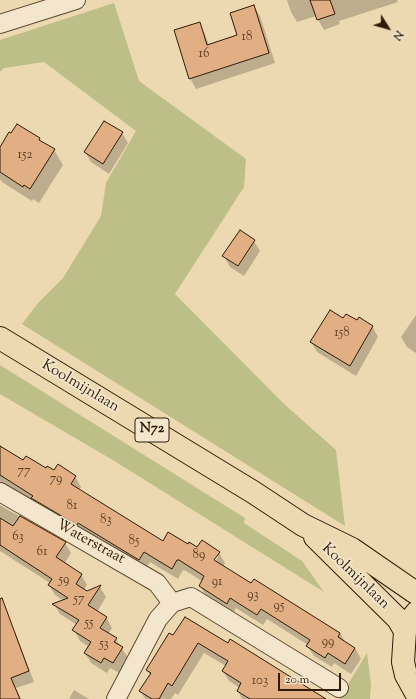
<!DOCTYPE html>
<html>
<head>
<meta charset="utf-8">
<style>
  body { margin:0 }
  #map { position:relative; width:416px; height:699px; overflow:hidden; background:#edd9b1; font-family:"Sorts Mill Goudy",serif }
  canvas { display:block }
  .north { position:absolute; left:368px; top:8px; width:40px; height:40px; -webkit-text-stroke:3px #f3e6cc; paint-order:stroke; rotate:127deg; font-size:11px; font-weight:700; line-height:16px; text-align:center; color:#2f1b07 }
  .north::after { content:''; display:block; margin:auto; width:14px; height:18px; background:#2f1b07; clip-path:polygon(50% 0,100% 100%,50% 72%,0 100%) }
  .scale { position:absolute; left:278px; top:673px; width:63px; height:18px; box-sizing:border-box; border:2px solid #2f1b07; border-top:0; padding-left:5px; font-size:12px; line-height:14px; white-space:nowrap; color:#2f1b07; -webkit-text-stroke:3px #f3e6cc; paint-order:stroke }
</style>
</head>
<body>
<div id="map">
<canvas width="416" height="699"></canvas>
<div class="north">N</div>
<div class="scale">20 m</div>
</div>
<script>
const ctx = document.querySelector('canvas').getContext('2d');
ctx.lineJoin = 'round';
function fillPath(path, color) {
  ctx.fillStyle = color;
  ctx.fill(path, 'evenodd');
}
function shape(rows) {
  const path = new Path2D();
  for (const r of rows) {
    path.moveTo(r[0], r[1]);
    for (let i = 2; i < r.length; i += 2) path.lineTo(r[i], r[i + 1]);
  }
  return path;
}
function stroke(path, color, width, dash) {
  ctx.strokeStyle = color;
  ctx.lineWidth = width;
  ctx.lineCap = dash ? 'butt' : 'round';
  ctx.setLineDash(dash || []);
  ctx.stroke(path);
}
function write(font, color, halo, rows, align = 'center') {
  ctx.font = font + ' "Sorts Mill Goudy",serif';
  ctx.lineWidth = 3.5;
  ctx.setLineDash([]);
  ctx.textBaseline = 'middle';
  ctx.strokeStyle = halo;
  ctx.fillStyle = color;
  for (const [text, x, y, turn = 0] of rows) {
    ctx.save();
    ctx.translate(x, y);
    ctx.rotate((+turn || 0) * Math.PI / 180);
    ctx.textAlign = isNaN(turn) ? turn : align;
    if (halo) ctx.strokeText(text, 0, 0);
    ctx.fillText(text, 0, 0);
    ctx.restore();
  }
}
fillPath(shape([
  [114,3,139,81,246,159,244,187,175,294,283,403,336,450,345,526,22,324,38,303,63,278,101,216,106,183,136,131,44,62,4,68,0,72,0,40],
  [0,365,245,518,244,523,302,561,324,592,116,462,0,394],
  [367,653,371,685,370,699,339,699]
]), '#bdbe88');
fillPath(shape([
  [287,0,397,0,398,2,339,21,340,24,324,30,316,16,297,22,291,12],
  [254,6,260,16,275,63,196,89,190,78,199,23,205,34,209,45,238,36],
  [122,133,128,143,109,174,91,162,85,152],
  [39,138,42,142,54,150,63,165,39,203,33,199,32,201,2,182,0,179,0,149],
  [254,241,260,251,244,276,230,267,224,256],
  [416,315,416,353,407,347,401,337],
  [344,320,372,326,378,337,356,376,317,352,311,342],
  [0,447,24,461,46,470,75,476,81,487,79,490,163,542,188,545,198,548,219,553,225,563,223,567,251,585,340,633,345,642,355,648,361,659,351,674,334,663,332,667,314,656,307,646,308,645,267,619,263,625,236,608,233,613,206,596,200,586,202,581,186,571,183,570,178,579,150,562,145,570,0,494],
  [216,556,219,556,213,565,211,564],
  [0,505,65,543,71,553,65,563,81,574,87,585,84,590,87,592,100,587,106,597,97,612,106,617,112,628,108,634,116,639,128,658,119,673,110,668,107,673,91,663,85,653,89,647,80,641,74,630,77,625,60,614,54,604,64,601,55,595,49,585,50,583,0,551],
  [0,615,9,622,15,632,34,682,16,688,21,699,0,699],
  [185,618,322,699,242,699,238,691,240,688,229,681,223,671,226,666,204,653,178,695,175,693,171,699,145,699,140,691,150,675,147,670,174,637],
  [74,690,89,699,69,699]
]), '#0003');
const building = shape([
  [310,0,330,0,335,14,317,20,310,0],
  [254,5,269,53,189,79,174,30,200,22,207,45,237,35,230,13,254,5],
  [104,121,123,132,103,164,84,152,104,121],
  [17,124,40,138,39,140,55,149,30,189,24,185,23,187,0,172,0,147,9,132,11,133,17,124],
  [240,230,255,240,238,266,222,256,240,230],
  [330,310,343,318,346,314,357,320,359,317,373,326,350,366,310,342,330,310],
  [0,446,23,460,26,456,46,468,47,466,54,470,58,464,76,476,71,484,163,541,168,532,188,544,189,542,197,547,202,540,220,552,214,560,251,583,254,579,340,633,338,637,355,648,345,664,328,653,325,658,306,646,310,640,261,609,257,615,230,598,227,604,199,586,204,576,179,560,177,560,172,569,144,552,139,560,78,523,77,525,31,498,33,496,0,475,0,446],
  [20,516,66,542,56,557,82,574,76,584,87,591,101,585,88,605,107,617,100,628,117,638,114,642,123,647,113,663,104,658,101,663,84,653,91,642,72,630,79,620,52,604,68,598,48,585,52,579,0,545,0,518,13,526,20,516],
  [2,598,29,671,11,678,20,699,0,699,0,599,2,598],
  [185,617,228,643,230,639,326,699,250,699,237,691,241,683,222,671,228,661,198,643,172,686,168,683,159,699,152,699,139,691,151,673,146,670,169,633,173,635,185,617]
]);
fillPath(building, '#e2ae84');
stroke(building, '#2f1b07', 1);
const minor = shape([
  [0,24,76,0],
  [0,492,157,583,172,603],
  [116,699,158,619,172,603,191,597,339,688]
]);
const primary = shape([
  [0,338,253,492,303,525,352,549,416,593],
  [315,537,398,619,405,631],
  [416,613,412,618,405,631,403,662,406,675,416,693]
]);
stroke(minor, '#5e4a32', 20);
stroke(primary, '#2f1b07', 24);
stroke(minor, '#f3e6cc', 18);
stroke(primary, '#edd9b1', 22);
write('13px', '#5c4026', null, [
  ["18",247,38],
  ["16",204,55],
  ["152",25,156],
  ["158",342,334],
  ["77",24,472],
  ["79",56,480],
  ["81",72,507],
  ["83",106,521],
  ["63",18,538],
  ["85",134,542],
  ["61",42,553],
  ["89",199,556],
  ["59",64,581],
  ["91",217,583],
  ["93",253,596],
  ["57",79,600],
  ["95",279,607],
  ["55",89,624],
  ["99",328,643],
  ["53",104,645],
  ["103",260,682]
]);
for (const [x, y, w] of [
  [152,430,34]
]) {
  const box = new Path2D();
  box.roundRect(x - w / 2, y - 12, w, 24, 3);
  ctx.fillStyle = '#f3e6cc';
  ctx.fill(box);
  stroke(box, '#2f1b07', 1);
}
write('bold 14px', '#2f1b07', null, [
  ["N72",152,430]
]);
write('15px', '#2f1b07', '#f3e6cc', [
  ["Koolmijnlaan",80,387,31],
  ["Waterstraat",90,543,29],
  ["Koolmijnlaan",355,577,44]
]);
</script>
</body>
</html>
